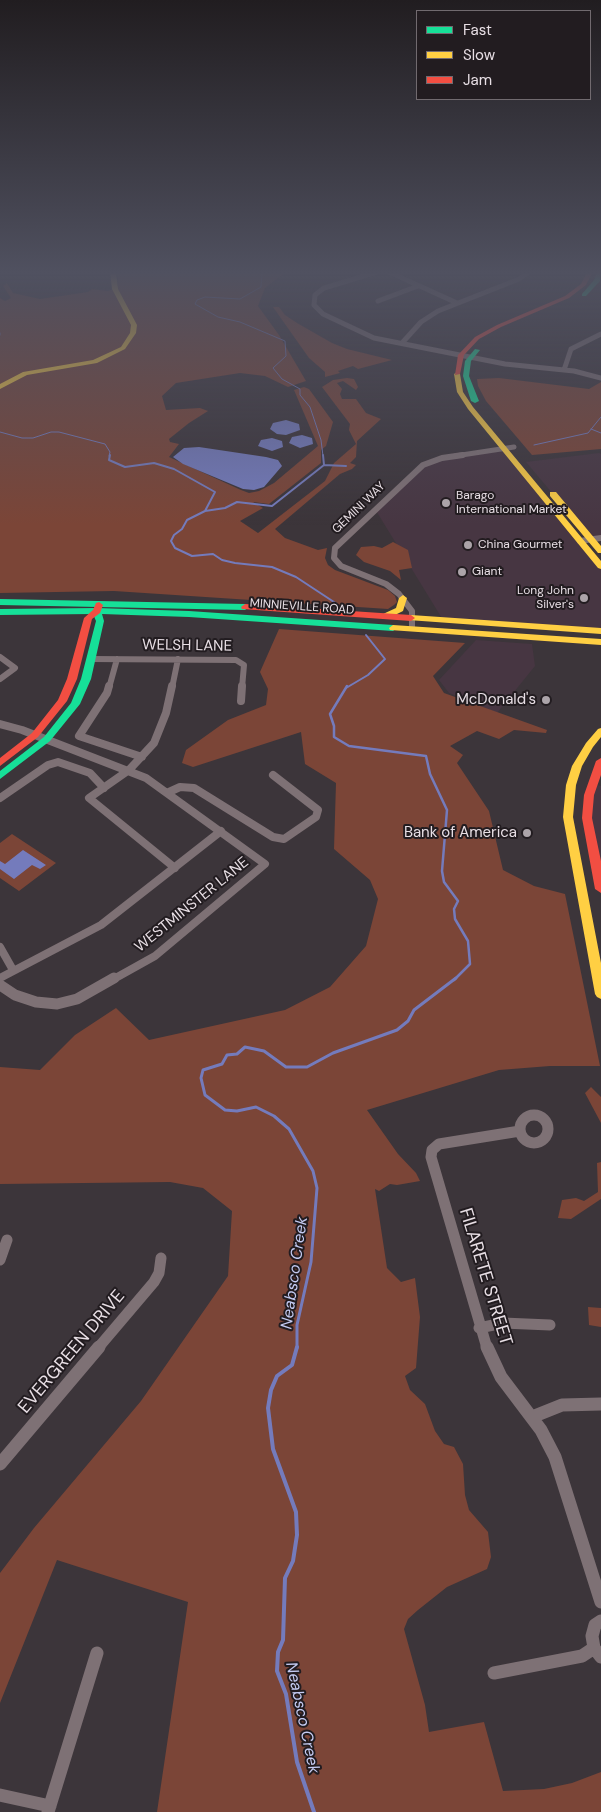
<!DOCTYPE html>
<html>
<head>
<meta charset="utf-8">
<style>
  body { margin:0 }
  #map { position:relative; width:601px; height:1812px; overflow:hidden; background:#3c353a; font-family:"DM Sans",sans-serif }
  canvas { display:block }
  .legend { position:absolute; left:416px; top:10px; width:175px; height:90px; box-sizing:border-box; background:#221c20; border:1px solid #716a6f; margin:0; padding:6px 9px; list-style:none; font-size:15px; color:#e8dfe5 }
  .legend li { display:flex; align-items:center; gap:10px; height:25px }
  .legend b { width:25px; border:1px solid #716a6f }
</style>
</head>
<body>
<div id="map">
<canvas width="601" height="1812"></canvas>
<ul class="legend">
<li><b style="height:6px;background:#16e098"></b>Fast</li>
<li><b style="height:6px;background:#ffcf43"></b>Slow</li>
<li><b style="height:6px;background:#f24e42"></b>Jam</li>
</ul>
</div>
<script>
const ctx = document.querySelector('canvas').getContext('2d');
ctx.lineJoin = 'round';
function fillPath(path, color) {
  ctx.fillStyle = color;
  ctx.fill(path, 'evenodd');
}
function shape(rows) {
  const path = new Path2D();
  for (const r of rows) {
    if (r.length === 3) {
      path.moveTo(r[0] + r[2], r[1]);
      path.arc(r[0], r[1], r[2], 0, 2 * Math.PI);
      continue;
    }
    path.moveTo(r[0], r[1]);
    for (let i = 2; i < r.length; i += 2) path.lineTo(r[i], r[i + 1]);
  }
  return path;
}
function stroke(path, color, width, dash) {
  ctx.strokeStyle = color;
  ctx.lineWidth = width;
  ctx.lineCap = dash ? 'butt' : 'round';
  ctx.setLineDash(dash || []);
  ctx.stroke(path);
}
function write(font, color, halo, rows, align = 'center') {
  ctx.font = font + ' "DM Sans",sans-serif';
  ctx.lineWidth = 4;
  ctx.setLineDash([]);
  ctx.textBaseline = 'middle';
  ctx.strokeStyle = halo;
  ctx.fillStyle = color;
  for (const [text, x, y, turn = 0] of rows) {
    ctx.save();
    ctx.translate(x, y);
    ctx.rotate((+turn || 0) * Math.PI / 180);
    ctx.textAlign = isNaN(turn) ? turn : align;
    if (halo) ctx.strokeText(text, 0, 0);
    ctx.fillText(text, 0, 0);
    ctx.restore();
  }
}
fillPath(shape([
  [504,449,601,567,601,631,443,620,375,509,428,462],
  [599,453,601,454,601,538,591,539,526,462],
  [476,640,532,644,535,666,497,713,449,693,439,680],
  [592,784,601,786,601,885,587,818]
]), '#473642');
fillPath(shape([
  [117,272,286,272,265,288,258,306,279,335,306,381,288,387,265,376,240,373,176,383,162,396,166,410,200,408,208,411,189,423,169,439,170,442,179,444,169,457,241,490,249,493,259,491,274,483,318,446,294,390,304,387,309,389,333,422,326,446,321,450,321,463,269,504,253,502,263,508,240,521,258,533,325,481,334,463,356,444,349,430,350,424,322,387,333,380,347,378,354,379,358,387,356,390,343,381,337,383,342,389,340,394,342,399,356,399,366,413,381,419,357,441,356,457,350,463,356,465,352,469,340,474,275,529,285,538,318,550,327,548,325,558,328,565,335,570,388,590,395,596,397,602,394,605,388,609,114,591,0,593,0,298,5,301,11,298,3,286,7,283,13,293,40,299,88,292,92,289,108,291,118,287],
  [273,307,279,307,285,315,297,323,332,343,347,349,392,360,358,369,353,366,338,371,340,373,325,377,325,372,309,358],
  [499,378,589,389,601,382,601,449,532,455,486,401,478,386,477,379],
  [393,542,408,550,412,568,399,570,401,580,390,571,364,562,356,555,361,547,374,546,382,548],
  [279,629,465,643,433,676,444,693,547,730,546,733,514,730,499,739,477,731,450,746,463,755,457,763,489,811,503,870,534,886,565,894,600,1066,550,1066,499,1070,367,1110,398,1154,416,1173,420,1181,397,1185,390,1184,379,1191,375,1189,387,1268,401,1282,415,1278,420,1317,416,1368,405,1376,410,1390,425,1404,435,1431,444,1444,454,1447,463,1464,465,1495,469,1510,488,1532,491,1557,487,1569,447,1587,418,1610,408,1619,404,1629,425,1705,429,1732,484,1722,503,1791,544,1789,572,1783,601,1772,601,1812,157,1812,188,1602,57,1560,0,1703,0,1573,34,1528,141,1401,228,1276,232,1211,203,1188,170,1182,0,1184,0,1067,40,1070,75,1035,116,1008,149,1040,285,1010,330,987,366,946,378,899,370,880,334,849,336,783,305,764,301,732,193,767,182,763,186,750,228,720,266,705,268,689,260,672],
  [12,834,56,863,19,891,0,878,0,843],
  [591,1087,601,1097,601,1123,585,1093],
  [601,1162,601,1199,571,1219,558,1218,562,1200,576,1198,584,1201,598,1192,597,1163],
  [588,1307,601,1308,601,1327,589,1325]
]), '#7b4537');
fillPath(shape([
  [286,420,299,424,300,430,286,435,277,434,270,429,273,423],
  [302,435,312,438,313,444,300,448,289,443,292,437],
  [272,438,282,441,283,447,272,451,258,446,261,440],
  [199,447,266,457,278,460,282,466,264,487,254,490,243,489,183,464,173,457,184,448],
  [23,850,46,865,40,869,32,865,14,879,0,869,0,861,5,864]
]), '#747bbc');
stroke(shape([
  [262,272,261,287,240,299,205,297,197,300,195,304,218,317,240,322,285,341,286,356,273,368,282,379,300,389,300,395,310,407,321,440,323,456],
  [0,333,0,335],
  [591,429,601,433],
  [0,432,22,438,33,438,51,432,59,432,105,444,110,452,109,456],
  [534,445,588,433,601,417]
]), '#747bbc', 1);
stroke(shape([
  [110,455,109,460,125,467,154,463,174,469,215,492,205,511,187,520,182,529,174,535,171,541,175,548,192,556,213,554,222,560,235,563,272,567,296,577,337,604],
  [324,465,346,466],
  [205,511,225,508,237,502,272,506,324,465,323,455],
  [346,688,368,675,385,659,366,635]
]), '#747bbc', 2);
stroke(shape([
  [347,686,330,714,334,726,334,737,349,746,426,756,430,774,447,810,442,871,444,882,458,901,454,909,455,919,468,941,470,964,454,980]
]), '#747bbc', 2.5);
stroke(shape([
  [297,1348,297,1325,311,1262,317,1188,313,1171,289,1129,274,1116,256,1107,237,1111,225,1110,205,1095,201,1078,203,1070,222,1064,227,1055,237,1054,245,1047,264,1051,286,1067,307,1067,333,1053,397,1030,408,1021,414,1010,456,978]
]), '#747bbc', 3);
stroke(shape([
  [297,1347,292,1365,277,1376,271,1390,268,1408,273,1449,296,1512,297,1535,293,1561,285,1578,283,1640,278,1652,277,1671,286,1694,297,1762,314,1812]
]), '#747bbc', 4);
stroke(shape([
  [377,272,324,288,315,295,314,305,323,314,374,338,505,364,574,371,601,378],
  [389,272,457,303],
  [378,301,418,286],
  [402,343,421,322,438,311,519,279,529,272],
  [564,370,571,349,601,334],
  [455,456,514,447]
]), '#7e7175', 5);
stroke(shape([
  [580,541,601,538],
  [412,628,412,611,399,594,386,584,341,566,334,558,335,548,423,465,442,458,463,455],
  [0,657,15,668,0,679],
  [91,659,236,660,244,665,242,688],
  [109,688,117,659],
  [172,688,178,659]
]), '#7e7175', 6);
stroke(shape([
  [109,686,107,693,79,736,142,757],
  [172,686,166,713,154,743,129,770,89,798,175,868],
  [241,701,242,686],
  [0,724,22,730,146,778,265,864,155,956,112,980],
  [169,792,180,787,194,788,273,837,284,839,316,817,318,810,273,775],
  [0,798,48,765,58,762,90,773,104,788],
  [0,947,13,970],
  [0,978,101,925,221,831]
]), '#7e7175', 8);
stroke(shape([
  [0,985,15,995,36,1002,57,1004,77,999,114,978],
  [534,1129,14],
  [0,1260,7,1240],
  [479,1328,503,1323,550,1325],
  [98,1348,154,1282,159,1273,161,1258],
  [487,1348,431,1157,432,1150,439,1144,520,1131]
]), '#7e7175', 11);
stroke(shape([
  [487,1347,501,1377,541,1430,555,1457,601,1602],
  [532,1417,562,1405,601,1404],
  [0,1464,99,1347],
  [601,1621,595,1625,592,1636,594,1648,601,1657],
  [494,1673,582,1656,594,1648],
  [0,1795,50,1806],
  [48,1812,97,1653]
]), '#7e7175', 13);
fillPath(shape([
  [597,272,601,272,600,281,586,296,582,296,582,294,594,280,597,272],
  [475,349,480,350,471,361,469,376,479,401,475,403,471,401,463,376,465,361,475,349],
  [0,599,245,604,249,607,245,610,0,605,0,599],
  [97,608,189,611,393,625,397,628,393,631,189,617,102,614,104,621,91,679,80,704,50,741,0,779,0,771,44,737,71,703,81,679,96,621,93,614,0,615,0,609,97,608]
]), '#16e098');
fillPath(shape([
  [110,272,116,272,118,289,137,325,136,333,125,349,97,363,27,375,0,389,0,384,23,372,93,360,121,347,130,333,131,325,112,289,110,272],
  [457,372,460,374,463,392,473,407,601,561,601,569,598,568,468,409,457,392,454,374,457,372],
  [550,492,556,492,601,546,601,553,598,553,550,496,550,492],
  [403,595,407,598,403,611,389,618,383,618,383,614,396,608,399,598,403,595],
  [411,615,601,628,601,634,408,620,408,616,411,615],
  [393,625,601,639,601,645,390,630,389,628,393,625],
  [601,728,601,737,593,747,582,766,576,785,573,817,601,963,601,999,597,997,595,994,563,817,566,785,572,766,586,743,598,729,601,728]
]), '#ffcf43');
fillPath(shape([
  [587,272,593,272,586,285,569,298,501,327,479,339,464,355,460,374,455,375,458,355,475,337,497,325,565,296,581,284,587,272],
  [99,602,103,605,100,613,92,619,77,679,67,701,38,737,0,766,0,758,32,733,58,700,67,679,84,618,93,610,96,603,99,602],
  [245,604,411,615,415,618,411,621,242,609,241,607,245,604],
  [601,758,601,775,594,795,592,818,601,861,601,893,595,889,582,818,584,795,596,761,601,758]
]), '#f24e42');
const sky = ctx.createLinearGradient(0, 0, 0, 525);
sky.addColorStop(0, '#211d20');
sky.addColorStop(0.52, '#505160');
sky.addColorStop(1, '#50516000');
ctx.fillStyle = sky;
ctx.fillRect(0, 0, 601, 525);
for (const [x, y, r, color] of [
  [446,503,5,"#aca4a9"],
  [468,545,5,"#aca4a9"],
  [462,572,5,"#aca4a9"],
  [584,598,5,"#aca4a9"],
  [546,700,5,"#aca4a9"],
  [527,833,5,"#aca4a9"]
]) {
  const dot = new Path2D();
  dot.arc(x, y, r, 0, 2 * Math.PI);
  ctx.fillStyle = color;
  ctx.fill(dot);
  stroke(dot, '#221c20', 2);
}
write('12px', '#e8dfe5', '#221c20', [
  ["Barago",456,496],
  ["International Market",456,510],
  ["China Gourmet",478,545],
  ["Giant",472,572],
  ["Long John",574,591,"right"],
  ["Silver's",574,605,"right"]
], 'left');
write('12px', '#e8dfe5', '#221c20', [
  ["GEMINI WAY",359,508,-44],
  ["MINNIEVILLE ROAD",302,607,4]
]);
write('15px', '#e8dfe5', '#221c20', [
  ["WELSH LANE",187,646,1],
  ["WESTMINSTER LANE",192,905,-39]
]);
write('15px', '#e8dfe5', '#221c20', [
  ["McDonald's",536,700],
  ["Bank of America",517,833]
], 'right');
write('italic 16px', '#c4cbf2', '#221c20', [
  ["Neabsco Creek",295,1273,-82],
  ["Neabsco Creek",302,1718,78]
]);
write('18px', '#e8dfe5', '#221c20', [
  ["FILARETE STREET",485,1277,73],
  ["EVERGREEN DRIVE",72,1352,-50]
]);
</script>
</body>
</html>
